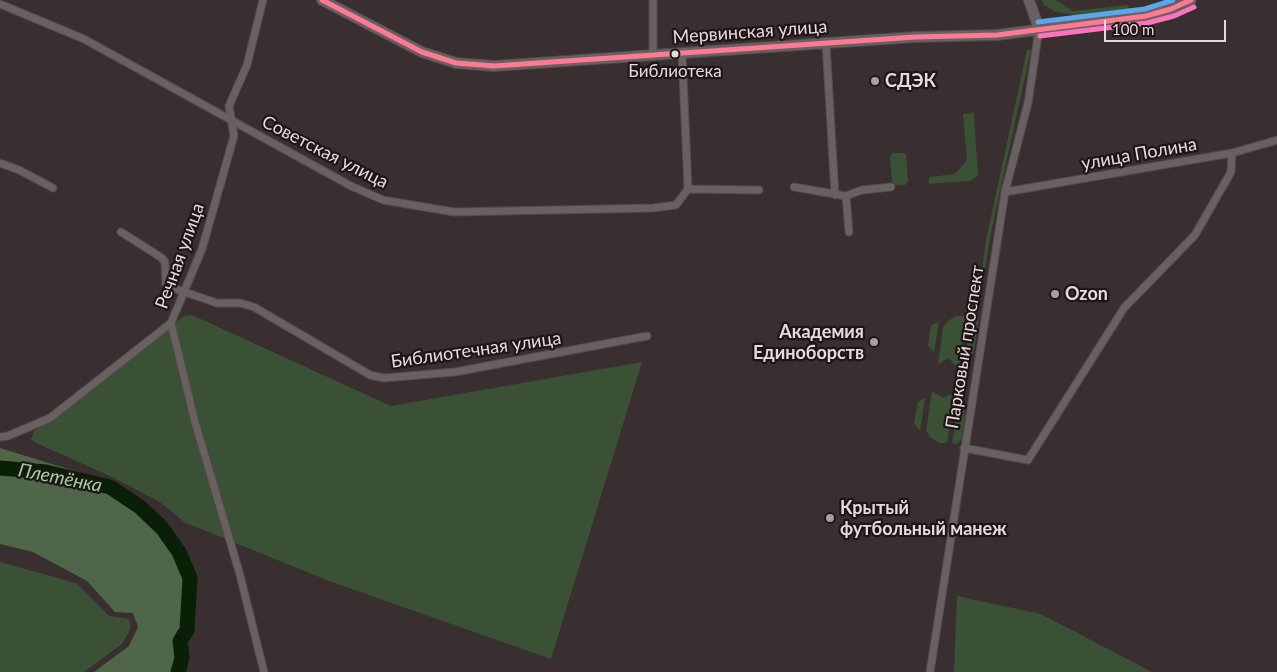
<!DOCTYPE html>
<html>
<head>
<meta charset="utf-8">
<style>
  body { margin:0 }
  #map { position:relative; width:1277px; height:672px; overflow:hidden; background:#392e30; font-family:Lato,sans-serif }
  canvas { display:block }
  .scale { position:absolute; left:1104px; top:20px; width:122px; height:22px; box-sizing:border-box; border:2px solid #e8d9dc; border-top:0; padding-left:6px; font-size:15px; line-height:18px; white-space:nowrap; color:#e8d9dc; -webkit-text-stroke:4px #1e1517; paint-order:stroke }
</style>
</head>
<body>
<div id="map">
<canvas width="1277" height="672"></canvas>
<div class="scale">100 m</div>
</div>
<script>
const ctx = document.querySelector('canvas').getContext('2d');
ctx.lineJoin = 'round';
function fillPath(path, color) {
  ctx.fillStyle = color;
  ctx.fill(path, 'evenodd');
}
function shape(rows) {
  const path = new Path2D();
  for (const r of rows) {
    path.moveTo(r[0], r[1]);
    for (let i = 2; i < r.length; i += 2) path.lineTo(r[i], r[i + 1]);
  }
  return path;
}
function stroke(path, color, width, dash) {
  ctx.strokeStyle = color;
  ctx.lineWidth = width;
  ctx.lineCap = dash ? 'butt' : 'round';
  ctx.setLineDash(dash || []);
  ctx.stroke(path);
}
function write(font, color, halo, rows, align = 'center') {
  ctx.font = font + ' Lato,sans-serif';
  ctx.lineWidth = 4.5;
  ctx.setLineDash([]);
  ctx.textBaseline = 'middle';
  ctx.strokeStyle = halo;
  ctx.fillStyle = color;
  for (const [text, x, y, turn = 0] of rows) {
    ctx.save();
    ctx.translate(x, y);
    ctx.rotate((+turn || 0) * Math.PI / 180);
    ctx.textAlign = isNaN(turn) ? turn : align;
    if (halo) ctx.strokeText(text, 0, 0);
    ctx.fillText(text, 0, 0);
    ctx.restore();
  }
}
fillPath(shape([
  [1042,0,1056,0,1073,11,1128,5,1129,9,1074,15,1056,12,1044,5],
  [1027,50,1031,50,990,237,980,300,976,307,971,309,980,283,987,235],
  [974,113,978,176,970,181,929,184,929,177,955,174,967,160,963,114],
  [903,153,906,154,908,181,905,185,896,185,892,182,890,157,892,153],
  [192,315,391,406,642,362,551,659,329,581,184,522,160,502,108,475,36,443,31,439,34,431,184,316],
  [957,316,966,316,959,368,948,358,938,364,943,327,949,320],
  [979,316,974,352,971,355,966,355,971,317],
  [939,322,934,352,928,346,931,325],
  [932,391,943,398,955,392,947,443,939,443,930,437,926,430],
  [925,398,920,431,914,423,918,402],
  [958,405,963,406,965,416,962,438,957,444,952,443],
  [0,562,76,583,109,616,129,619,131,628,122,644,84,672,0,672],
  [957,596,1041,614,1152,672,954,672]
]), '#3b5135');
fillPath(shape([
  [0,448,81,473,92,483,110,487,140,507,162,528,179,552,190,578,187,630,180,641,182,658,178,672,94,672,129,646,138,627,133,613,115,612,87,581,33,552,0,544]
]), '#4f6649');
stroke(shape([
  [0,468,46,472,110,487,140,507,162,528,179,552,190,578,187,630,180,641,182,658,178,672]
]), '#0a2006', 15);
const street = shape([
  [0,4,84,39,351,186,383,200,454,212,653,208,676,205,688,189,682,52],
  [826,43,835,195],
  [653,54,653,0],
  [0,163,19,170,53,188],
  [794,187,846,196],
  [688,189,759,190],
  [1005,192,1232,153,1277,140],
  [121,232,162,258,165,262,166,284,173,288,217,303,240,303,254,307,370,375,384,378,455,372,647,336],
  [849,232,846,196,862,190,891,187],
  [171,323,195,422,240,575,264,672],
  [0,437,8,436,50,418,171,323,202,249,234,136,229,106,247,65,263,0],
  [964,448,1028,460,1124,308,1195,235,1231,172,1232,153],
  [930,672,1005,192,1028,103,1039,29]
]);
const secondary = shape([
  [322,0,422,52,456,63,494,66,915,37,997,35,1146,16,1171,9,1191,0],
  [1029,0,1039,29]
]);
stroke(street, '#54494c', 9);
stroke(secondary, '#54494c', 12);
stroke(street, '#696061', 7);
stroke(secondary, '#696061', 10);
stroke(shape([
  [322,0,422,52,456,63,494,66,915,37,997,35,1146,16,1171,9,1191,0]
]), '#fe7a93', 5);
stroke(shape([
  [1040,36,1147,23,1174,16,1194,7]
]), '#fc73be', 5);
stroke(shape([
  [1038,22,1145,9,1173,0]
]), '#5aa8eb', 5);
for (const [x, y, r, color] of [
  [675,54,4.5,"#e8d9dc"],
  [875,81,5,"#ab9da0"],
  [1055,294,5,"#ab9da0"],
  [874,342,5,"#ab9da0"],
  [830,518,5,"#ab9da0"]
]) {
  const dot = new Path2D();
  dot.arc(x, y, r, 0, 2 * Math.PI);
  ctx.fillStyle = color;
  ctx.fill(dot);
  stroke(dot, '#1e1517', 2);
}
write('17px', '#e8d9dc', '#1e1517', [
  ["Библиотека",675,72]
]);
write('18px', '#e8d9dc', '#1e1517', [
  ["Мервинская улица",750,32,-4],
  ["Советская улица",325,152,27],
  ["улица Полина",1139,154,-10],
  ["Речная улица",180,256,-70],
  ["Парковый проспект",965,347,-81],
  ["Библиотечная улица",476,350,-8]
]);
write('bold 18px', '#e8d9dc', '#1e1517', [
  ["СДЭК",885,81],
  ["Ozon",1065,294],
  ["Академия",864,332,"right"],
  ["Единоборств",864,353,"right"],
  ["Крытый",840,508],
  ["футбольный манеж",840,529]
], 'left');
write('italic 19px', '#a0d198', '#1e1517', [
  ["Плетёнка",60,478,11]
]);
</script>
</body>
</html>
